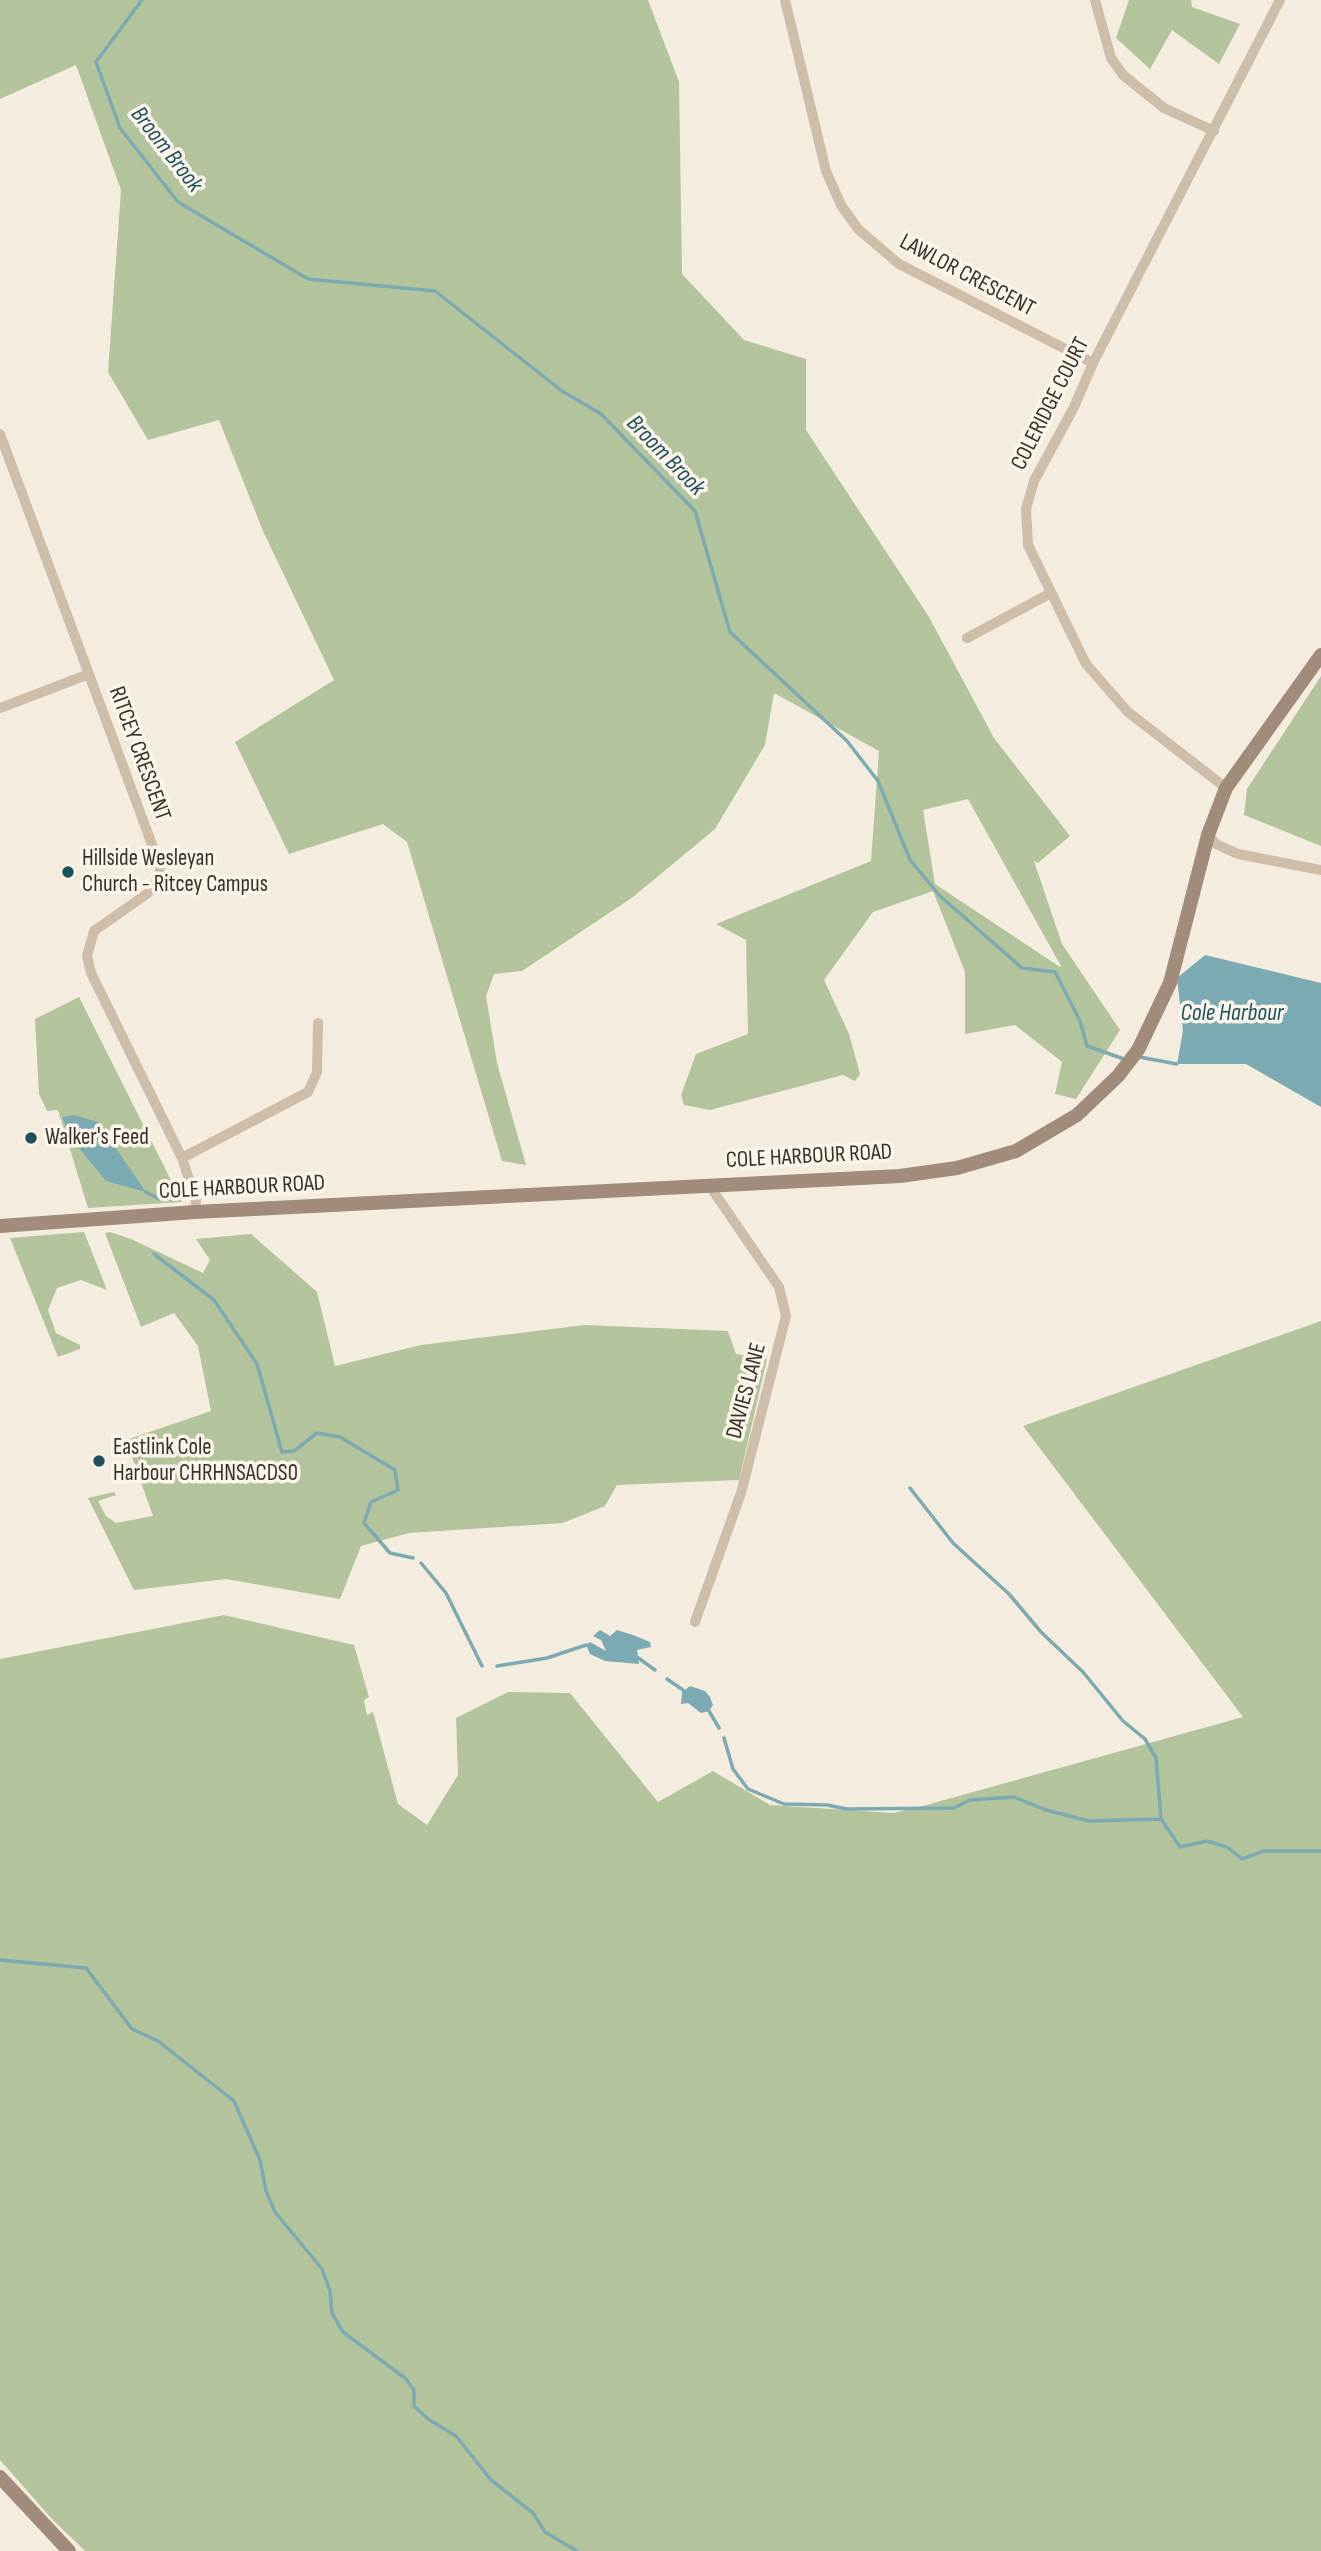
<!DOCTYPE html>
<html>
<head>
<meta charset="utf-8">
<style>
  body { margin:0 }
  canvas { display:block; background:#f4ecde }
</style>
</head>
<body>
<canvas width="1321" height="2551"></canvas>
<script>
const ctx = document.querySelector('canvas').getContext('2d');
ctx.lineJoin = 'round';
function fillPath(path, color) {
  ctx.fillStyle = color;
  ctx.fill(path, 'evenodd');
}
function shape(rows) {
  const path = new Path2D();
  for (const r of rows) {
    path.moveTo(r[0], r[1]);
    for (let i = 2; i < r.length; i += 2) path.lineTo(r[i], r[i + 1]);
  }
  return path;
}
function stroke(path, color, width, dash) {
  ctx.strokeStyle = color;
  ctx.lineWidth = width;
  ctx.lineCap = dash ? 'butt' : 'round';
  ctx.setLineDash(dash || []);
  ctx.stroke(path);
}
function write(font, color, halo, rows, align = 'center') {
  ctx.font = font + ' "Sofia Sans Condensed",sans-serif';
  ctx.lineWidth = 7;
  ctx.setLineDash([]);
  ctx.textBaseline = 'middle';
  ctx.strokeStyle = halo;
  ctx.fillStyle = color;
  for (const [text, x, y, turn = 0] of rows) {
    ctx.save();
    ctx.translate(x, y);
    ctx.rotate((+turn || 0) * Math.PI / 180);
    ctx.textAlign = isNaN(turn) ? turn : align;
    if (halo) ctx.strokeText(text, 0, 0);
    ctx.fillText(text, 0, 0);
    ctx.restore();
  }
}
fillPath(shape([
  [0,0,648,0,679,82,682,274,744,340,806,359,806,430,929,617,994,738,1070,836,1038,863,1034,861,1062,944,1120,1030,1076,1099,1055,1094,1062,1062,1015,1025,965,1034,965,972,933,891,873,912,824,980,849,1034,860,1074,855,1081,843,1075,710,1110,684,1105,681,1095,696,1054,748,1034,746,940,716,924,871,861,879,751,774,693,765,745,715,829,633,897,522,971,494,974,486,996,497,1063,526,1165,502,1161,407,842,383,824,289,854,235,742,334,680,263,531,219,420,148,440,108,372,121,190,76,65,0,99],
  [968,799,1061,966,1060,967,935,884,923,810],
  [1129,0,1191,0,1192,7,1240,24,1219,64,1172,30,1150,69,1116,38],
  [1321,676,1321,846,1244,815,1247,789],
  [79,997,182,1202,88,1208,58,1110,47,1111,39,1094,35,1019],
  [84,1232,107,1290,81,1280,57,1288,48,1310,56,1333,80,1345,80,1349,58,1357,10,1238],
  [110,1232,131,1239,203,1273,210,1260,196,1239,251,1234,317,1292,335,1366,421,1345,585,1325,728,1331,736,1354,767,1359,739,1480,617,1485,605,1506,563,1523,409,1533,361,1546,340,1599,226,1579,134,1590,88,1498,114,1492,116,1495,98,1501,106,1516,116,1523,153,1516,126,1440,211,1411,198,1346,174,1313,141,1327,105,1233],
  [1321,1321,1321,2551,85,2551,52,2519,0,2460,0,1659,224,1615,354,1645,369,1697,364,1700,367,1715,373,1712,398,1804,427,1825,458,1775,456,1718,508,1692,570,1693,658,1802,713,1771,770,1805,893,1813,919,1807,1243,1717,1023,1426]
]), '#b3c49d');
fillPath(shape([
  [1205,955,1321,983,1321,1107,1246,1064,1177,1064,1183,1031,1177,978],
  [74,1115,98,1122,146,1192,106,1181,71,1138,62,1117],
  [600,1630,610,1636,617,1630,633,1635,650,1642,651,1647,637,1650,639,1664,605,1661,590,1654,586,1645,590,1642,606,1651,601,1640,593,1636],
  [690,1686,705,1691,710,1697,713,1705,709,1711,701,1713,688,1703,681,1704,682,1692]
]), '#7caab2');
stroke(shape([
  [142,0,96,62,120,128,178,202,308,279,435,291,562,391,601,414,695,511,730,632,847,741,878,781,910,860,940,896,1022,968,1055,972,1080,1021,1087,1046,1124,1059],
  [1139,1057,1177,1064],
  [146,1192,159,1199],
  [154,1254,214,1300,257,1364,282,1452,294,1451,317,1433,340,1437,395,1470,398,1490,371,1502,364,1523,390,1553,413,1558],
  [910,1488,953,1543,1009,1594,1041,1632,1083,1672,1123,1721,1145,1739,1156,1758,1161,1819,1180,1847,1207,1841,1227,1847,1242,1859,1264,1851,1321,1851],
  [421,1563,446,1593,482,1666],
  [637,1657,655,1670],
  [497,1666,547,1658,586,1645],
  [667,1679,683,1690],
  [709,1711,719,1728],
  [724,1738,733,1769,748,1789,784,1804,827,1805,847,1809,954,1808,970,1800,1014,1797,1046,1810,1089,1821,1161,1819],
  [0,1960,86,1968,132,2029,158,2041,234,2101,260,2160,266,2191,275,2212,322,2269,330,2291,332,2313,343,2332,405,2378,414,2390,414,2406,428,2419,456,2436,491,2480,533,2513,545,2532,577,2551]
]), '#7caab2', 3.5);
stroke(shape([
  [785,0,826,171,841,205,858,229,899,264,1093,363],
  [1095,0,1111,58,1123,75,1164,108,1214,131],
  [0,434,160,866,159,877,148,893,94,931,87,956,91,973,182,1158,196,1200,195,1212],
  [967,638,1051,593],
  [0,708,89,674],
  [1226,788,1128,712,1086,664,1028,545,1026,509,1034,481,1074,407,1093,363,1280,0],
  [1208,835,1216,844,1238,854,1321,870],
  [182,1158,308,1092,317,1072,318,1023],
  [695,1622,741,1493,786,1316,779,1287,709,1185]
]), '#cdbda9', 10);
stroke(shape([
  [0,1226,195,1212,900,1176,957,1168,1016,1151,1077,1115,1118,1076,1138,1050,1170,983,1208,835,1226,788,1321,655],
  [0,2477,69,2551]
]), '#a18c7b', 14);
for (const [x, y, r, color] of [
  [68,872,7,"#1d525d"],
  [31,1138,7,"#1d525d"],
  [99,1461,7,"#1d525d"]
]) {
  const dot = new Path2D();
  dot.arc(x, y, r, 0, 2 * Math.PI);
  ctx.fillStyle = color;
  ctx.fill(dot);
  stroke(dot, '#fbf5eb', 2.5);
}
write('23px', '#3a3029', '#fbf5eb', [
  ["LAWLOR CRESCENT",967,276,28],
  ["COLERIDGE COURT",1051,404,-63],
  ["RITCEY CRESCENT",139,754,70],
  ["COLE HARBOUR ROAD",809,1157,-3],
  ["COLE HARBOUR ROAD",242,1188,-3],
  ["DAVIES LANE",747,1391,-75]
]);
write('23px', '#3a3029', '#fbf5eb', [
  ["Hillside Wesleyan",82,859],
  ["Church - Ritcey Campus",82,885],
  ["Walker's Feed",45,1138],
  ["Eastlink Cole",113,1448],
  ["Harbour CHRHNSACDS0",113,1474]
], 'left');
write('italic 24px', '#1d525d', '#fbf5eb', [
  ["Broom Brook",166,150,52],
  ["Broom Brook",665,456,46],
  ["Cole Harbour",1232,1014]
]);
</script>
</body>
</html>
